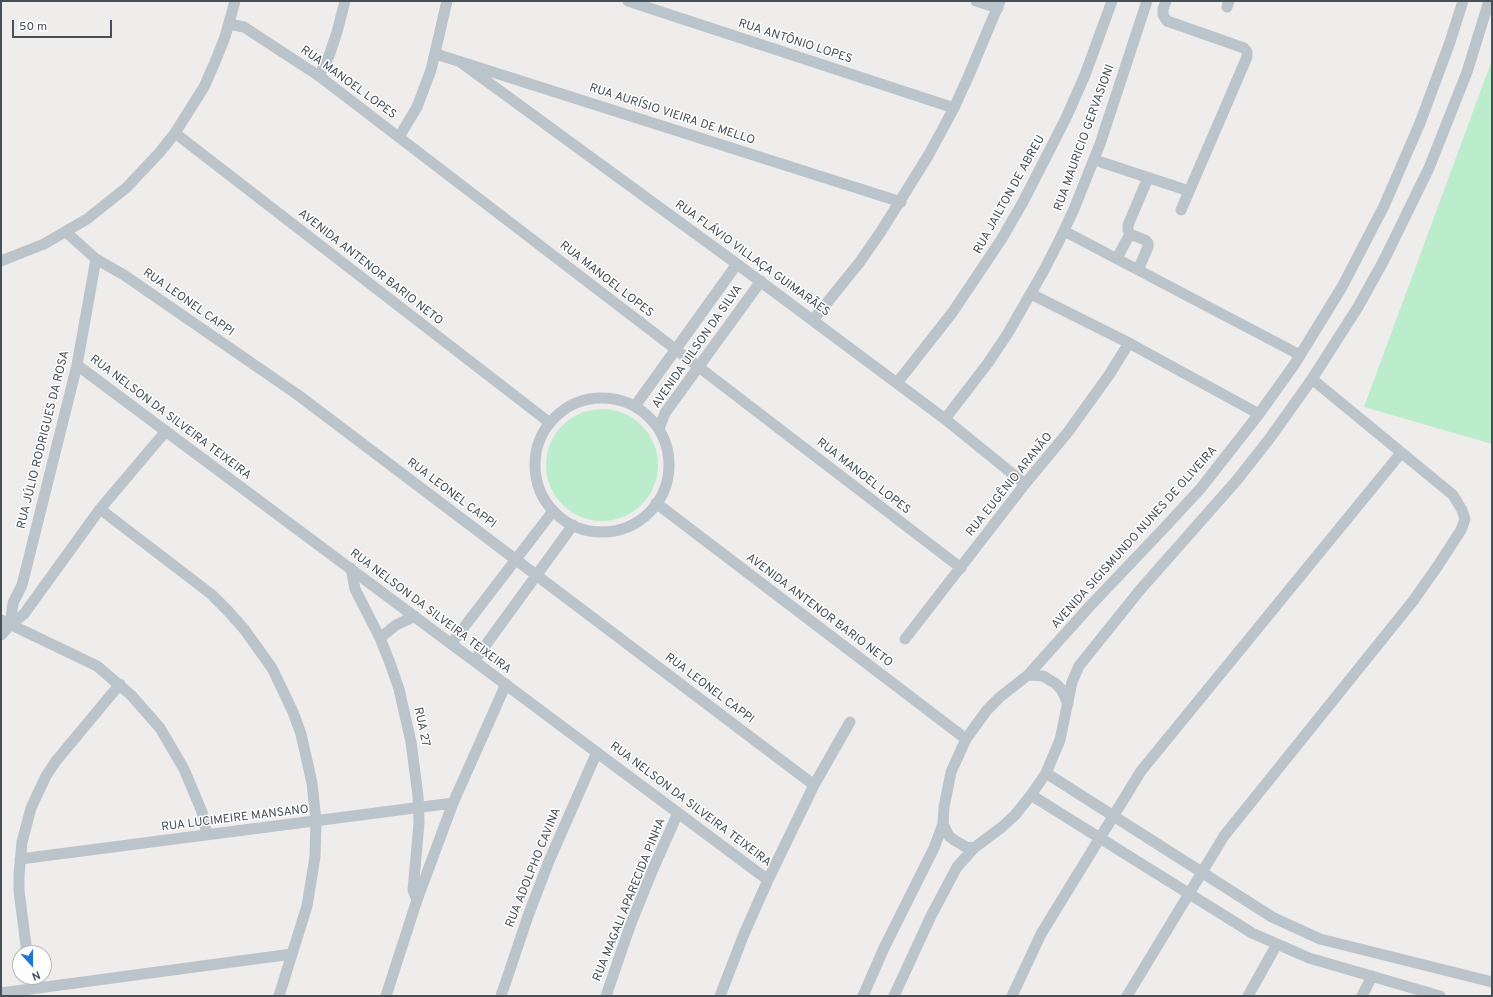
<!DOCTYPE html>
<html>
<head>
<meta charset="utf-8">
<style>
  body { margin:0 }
  #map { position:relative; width:1493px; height:997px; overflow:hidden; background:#efecec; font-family:Overpass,sans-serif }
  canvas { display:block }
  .frame { position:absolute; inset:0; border:2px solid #455058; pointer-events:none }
  .north { position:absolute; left:12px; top:945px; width:40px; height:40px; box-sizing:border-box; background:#fff; border:1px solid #b5b9bc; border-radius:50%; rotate:159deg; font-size:11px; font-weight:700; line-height:16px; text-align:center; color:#455058 }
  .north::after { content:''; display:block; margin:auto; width:14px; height:18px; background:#1f76d5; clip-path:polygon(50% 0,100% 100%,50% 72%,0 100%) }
  .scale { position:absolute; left:12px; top:20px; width:100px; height:18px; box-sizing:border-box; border:2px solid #455058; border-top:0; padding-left:5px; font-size:12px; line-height:14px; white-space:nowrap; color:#455058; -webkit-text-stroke:3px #fff; paint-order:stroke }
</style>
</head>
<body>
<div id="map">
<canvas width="1493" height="997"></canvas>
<div class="frame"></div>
<div class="north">N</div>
<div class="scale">50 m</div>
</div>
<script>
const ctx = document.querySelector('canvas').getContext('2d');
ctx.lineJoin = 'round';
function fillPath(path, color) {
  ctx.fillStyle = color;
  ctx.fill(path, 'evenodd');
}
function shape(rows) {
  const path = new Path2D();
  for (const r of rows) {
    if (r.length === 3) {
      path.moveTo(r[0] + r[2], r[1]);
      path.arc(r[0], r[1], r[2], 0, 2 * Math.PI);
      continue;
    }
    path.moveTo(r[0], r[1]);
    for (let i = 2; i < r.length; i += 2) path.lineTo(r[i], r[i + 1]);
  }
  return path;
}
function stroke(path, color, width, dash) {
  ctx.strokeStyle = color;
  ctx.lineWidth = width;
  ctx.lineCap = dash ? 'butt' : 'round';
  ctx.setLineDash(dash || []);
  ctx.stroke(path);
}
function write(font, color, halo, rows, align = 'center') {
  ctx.font = font + ' Overpass,sans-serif';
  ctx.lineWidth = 3;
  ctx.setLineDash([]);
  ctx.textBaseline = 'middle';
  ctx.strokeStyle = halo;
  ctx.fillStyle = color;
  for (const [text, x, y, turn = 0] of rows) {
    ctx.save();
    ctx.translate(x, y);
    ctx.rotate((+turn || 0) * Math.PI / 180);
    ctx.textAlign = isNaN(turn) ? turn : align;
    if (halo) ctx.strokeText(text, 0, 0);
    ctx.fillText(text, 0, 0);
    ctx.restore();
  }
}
fillPath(shape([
  [1492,60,1492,444,1364,407],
  [602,465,56]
]), '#bbeccc');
stroke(shape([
  [628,1,954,108],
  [976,1,998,8],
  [1166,1,1163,9,1163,15,1167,21,1244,48,1247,52,1247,57,1181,210],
  [1227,7,1229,1],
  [229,24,244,27,319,76,961,568],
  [436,54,901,202],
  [459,61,737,264,945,419,1025,484],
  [319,76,329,56,337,32,345,1],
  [175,133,550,423],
  [399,137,417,107,431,70,447,1],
  [1101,162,1189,191],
  [1064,231,1300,355],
  [66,232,96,259,124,275,298,395,814,785],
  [1117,258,1130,234],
  [1,261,44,244,87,219,126,188,160,152,175,133,204,87,215,62,225,37,235,1],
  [1138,270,1148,247,1148,243,1145,240,1130,234,1128,230,1128,225,1148,178],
  [1031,294,1129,343,1259,414],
  [813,320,859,263,880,233,928,156,954,108,969,75,1000,1],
  [77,365,768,880],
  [897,383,952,313,1001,240,1023,202,1066,118,1085,75,1112,1],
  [602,465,67],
  [635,406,737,264],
  [945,419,988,363,1008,333,1043,272,1059,241,1074,209,1100,144,1147,1],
  [659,429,665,413,761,281],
  [656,503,966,739],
  [100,509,211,594,228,611,244,629,272,668,293,712,301,734,312,783,316,821,315,857,307,906,279,996],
  [351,568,355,589,380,638,390,663,399,689,411,742,418,796,419,823,413,890,417,900],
  [1,620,97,666,131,695,160,728,184,769,202,812,207,835],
  [10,625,13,603,22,585,77,365,96,259],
  [1,635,10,625,24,614,100,509,166,431],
  [380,638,396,625,415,616],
  [905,639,1025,484,1068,432,1109,375,1129,343],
  [451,644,553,511],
  [474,661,573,525],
  [1028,675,1043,676,1055,683,1061,689,1065,697,1068,704],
  [1046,773,1272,917,1320,939,1492,982],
  [1031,795,1252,933,1309,958,1440,996],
  [943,824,949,836,954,840,966,847,974,848],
  [20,859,453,803],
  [27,953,19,891,19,875,22,842,31,808,46,776,56,761,120,684],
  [31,977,32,989],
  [1,993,292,954],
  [386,996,417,900,453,803,506,684],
  [501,996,528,916,549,861,597,752],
  [606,996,630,926,653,869,678,813],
  [720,996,744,934,768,880,814,785,850,722],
  [863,996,884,948,934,848,943,824,944,807,951,772,966,739,987,710,1000,697,1028,675,1090,606,1166,526,1201,488,1259,414,1294,365,1342,287,1384,206,1420,123,1450,42,1463,1],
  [894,996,931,916,957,867,974,848,1002,827,1015,815,1031,795,1046,773,1060,740,1072,682,1079,666,1140,590,1237,480,1270,438,1312,379,1358,307,1384,260,1429,168,1467,72,1489,1],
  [1012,996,1041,934,1141,771,1401,453],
  [1127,996,1224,836,1413,601,1437,567,1461,530,1465,519,1462,510,1453,495,1312,379],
  [1248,996,1277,944],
  [1362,996,1372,976]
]), '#bbc4cb', 11);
write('12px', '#455058', '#fff', [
  ["RUA ANTÔNIO LOPES",795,42,18],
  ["RUA MANOEL LOPES",348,83,36],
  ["RUA AURÍSIO VIEIRA DE MELLO",672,115,18],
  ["RUA MAURICIO GERVASIONI",1085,138,-70],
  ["RUA JAILTON DE ABREU",1010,195,-61],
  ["RUA FLÁVIO VILLAÇA GUIMARÃES",752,259,36],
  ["AVENIDA ANTENOR BARIO NETO",370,268,38],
  ["RUA MANOEL LOPES",606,280,38],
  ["RUA LEONEL CAPPI",188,303,35],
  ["AVENIDA UILSON DA SILVA",698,347,-55],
  ["RUA NELSON DA SILVEIRA TEIXEIRA",170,418,37],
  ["RUA JÚLIO RODRIGUES DA ROSA",44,440,-76],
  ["RUA MANOEL LOPES",863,477,38],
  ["RUA EUGÊNIO ARANÃO",1010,485,-51],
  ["RUA LEONEL CAPPI",451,494,37],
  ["AVENIDA SIGISMUNDO NUNES DE OLIVEIRA",1135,538,-48],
  ["AVENIDA ANTENOR BARIO NETO",819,611,37],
  ["RUA NELSON DA SILVEIRA TEIXEIRA",430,612,37],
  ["RUA LEONEL CAPPI",709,689,37],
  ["RUA 27",421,727,78],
  ["RUA NELSON DA SILVEIRA TEIXEIRA",690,805,37],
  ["RUA LUCIMEIRE MANSANO",235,819,-7],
  ["RUA ADOLPHO CAVINA",534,868,-68],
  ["RUA MAGALI APARECIDA PINHA",630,900,-68]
]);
</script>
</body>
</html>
